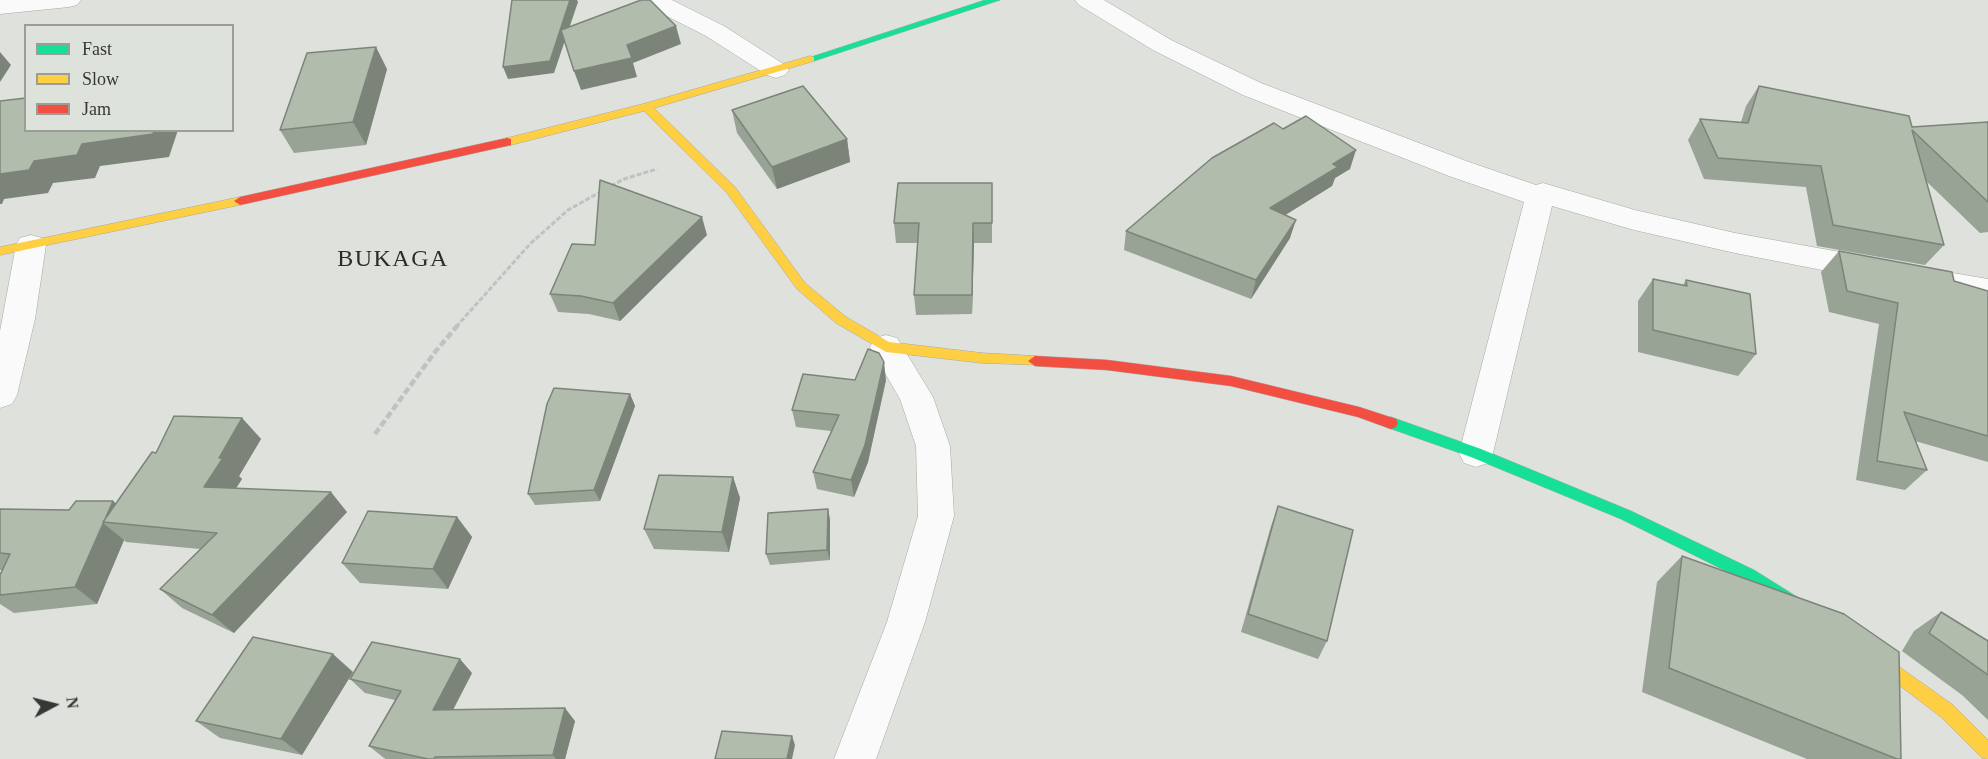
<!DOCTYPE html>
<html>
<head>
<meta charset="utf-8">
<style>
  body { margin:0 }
  #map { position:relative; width:1988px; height:759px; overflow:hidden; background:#dee1dc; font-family:Georgia,serif }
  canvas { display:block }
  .legend { position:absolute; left:24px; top:24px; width:210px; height:108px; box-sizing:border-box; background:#dde2db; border:2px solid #9a9e99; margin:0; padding:8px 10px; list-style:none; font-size:18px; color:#363835 }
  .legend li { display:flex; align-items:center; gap:12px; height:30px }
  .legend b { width:30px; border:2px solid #9a9e99 }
  .north { position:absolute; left:24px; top:675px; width:60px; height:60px; -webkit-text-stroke:4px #dde2db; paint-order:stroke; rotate:83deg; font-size:16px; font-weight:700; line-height:24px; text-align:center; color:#363835 }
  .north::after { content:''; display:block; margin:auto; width:21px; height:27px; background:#363835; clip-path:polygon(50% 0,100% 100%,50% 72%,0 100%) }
</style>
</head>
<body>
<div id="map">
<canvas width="1988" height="759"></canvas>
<ul class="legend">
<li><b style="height:8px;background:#16e098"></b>Fast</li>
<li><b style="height:8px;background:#ffcf43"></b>Slow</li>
<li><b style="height:8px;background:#f24e42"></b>Jam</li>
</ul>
<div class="north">N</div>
</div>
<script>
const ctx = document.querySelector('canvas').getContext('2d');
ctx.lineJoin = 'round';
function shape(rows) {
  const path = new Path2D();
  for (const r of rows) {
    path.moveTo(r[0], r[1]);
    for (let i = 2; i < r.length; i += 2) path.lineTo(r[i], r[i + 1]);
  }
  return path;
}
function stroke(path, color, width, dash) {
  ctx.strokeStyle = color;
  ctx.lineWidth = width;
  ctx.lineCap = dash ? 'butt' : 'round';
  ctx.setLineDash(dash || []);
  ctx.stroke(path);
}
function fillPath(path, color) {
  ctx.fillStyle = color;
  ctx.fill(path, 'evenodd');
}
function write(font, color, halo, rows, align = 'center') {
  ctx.font = font + ' Georgia,serif';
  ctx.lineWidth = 4.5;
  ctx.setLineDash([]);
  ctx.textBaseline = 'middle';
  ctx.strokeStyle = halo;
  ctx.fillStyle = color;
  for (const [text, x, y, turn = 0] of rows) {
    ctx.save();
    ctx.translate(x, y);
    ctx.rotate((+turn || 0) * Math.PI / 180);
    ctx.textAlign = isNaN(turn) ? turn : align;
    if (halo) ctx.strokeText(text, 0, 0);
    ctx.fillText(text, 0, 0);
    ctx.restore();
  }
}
const street = shape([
  [0,0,81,0,77,5,69,7,0,14,0,0],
  [641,0,672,0,724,26,785,65,789,70,785,75,776,78,767,75,706,36,645,5,641,0],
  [1075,0,1104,0,1171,40,1261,83,1469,162,1536,185,1543,183,1635,210,1735,233,1873,258,1884,261,1888,269,1884,277,1873,280,1735,253,1634,230,1552,206,1493,453,1488,463,1476,467,1464,463,1459,453,1524,202,1449,176,1243,95,1153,50,1079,5,1075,0],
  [31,235,42,238,46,245,35,319,17,395,12,404,0,408,0,331,16,245,20,238,31,235],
  [1935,270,1988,279,1988,301,1924,289,1920,281,1924,273,1935,270],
  [886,335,897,338,933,397,950,446,954,516,925,622,876,759,834,759,887,622,918,516,916,446,900,399,870,347,875,338,886,335]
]);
const fast = shape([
  [985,0,1000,0,814,61,806,61,805,59,985,0],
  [1391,417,1481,449,1631,511,1754,570,1810,605,1812,610,1810,615,1804,617,1798,615,1744,580,1621,519,1471,457,1386,427,1384,423,1386,419,1391,417]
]);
const slow = shape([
  [810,56,814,57,814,61,654,108,735,187,805,283,846,317,889,342,982,353,1035,356,1040,357,1042,361,1040,365,982,363,886,352,836,323,797,289,727,193,644,111,507,146,501,142,503,139,643,104,810,56],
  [240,197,244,198,246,201,244,204,0,255,0,247,240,197],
  [1863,641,1953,705,1988,740,1988,759,1982,758,1941,717,1857,653,1855,648,1857,643,1863,641]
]);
const jam = shape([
  [507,138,511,139,511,145,240,205,234,201,240,197,507,138],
  [1035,356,1107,360,1231,376,1359,407,1396,419,1398,423,1396,427,1391,429,1358,417,1231,386,1107,370,1035,366,1028,361,1035,356]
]);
stroke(street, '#a6a8a4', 1);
stroke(fast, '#a6a8a4', 1);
stroke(slow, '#a6a8a4', 1);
stroke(jam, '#a6a8a4', 1);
stroke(shape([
  [611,186,624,179,657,169],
  [456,327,530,244,568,210,602,191]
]), '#c1c1c1', 3, [5, 2]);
stroke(shape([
  [375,434,435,352,458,325]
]), '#c1c1c1', 4.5, [7, 3]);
fillPath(street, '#fafafa');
fillPath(fast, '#16e098');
fillPath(slow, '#ffcf43');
fillPath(jam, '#f24e42');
fillPath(shape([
  [387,69,366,145,294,153,280,130],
  [1759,86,1912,127,1988,122,1988,232,1980,233,1926,181,1944,245,1925,265,1817,246,1806,187,1704,179,1688,140,1700,119,1741,122,1746,106],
  [732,110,847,139,850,162,777,189,737,133],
  [1283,129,1350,169,1335,178,1332,186,1285,215,1290,238,1251,299,1124,250,1126,231],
  [992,183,992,243,974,243,972,314,916,315,914,295,918,243,896,243,894,223],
  [707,235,620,321,589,314,558,312,550,294,595,245],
  [1839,251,1988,291,1988,462,1915,441,1927,470,1905,490,1856,480,1879,324,1829,312,1821,272],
  [1653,279,1683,285,1686,280,1756,354,1738,376,1638,352,1638,301],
  [886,380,868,462,854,497,817,489,813,472,831,431,796,427,792,410],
  [630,394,635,406,600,501,535,505,528,494],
  [242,418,261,439,239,476,242,479,236,488,347,512,234,633,182,608,160,589,200,549,126,542,124,540,97,604,14,613,0,604,0,575,2,570,0,570,0,509,69,510,113,501,116,504,156,453],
  [733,477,740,498,729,552,654,549,644,529],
  [1278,506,1327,641,1318,659,1241,632,1271,526],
  [828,509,830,520,830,560,770,565,766,554],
  [457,517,472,537,448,589,360,583,342,563],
  [1682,556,1901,759,1807,759,1642,692,1657,582],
  [1941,612,1988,641,1988,720,1962,695,1902,651,1914,631],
  [353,672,302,755,220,738,196,721],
  [472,673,453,710,575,721,565,759,386,759,384,758,369,746,395,700,365,693,350,679]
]), '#98a295');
fillPath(shape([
  [570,0,577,0,578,2,554,73,508,79,503,67],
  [676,26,681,44,633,63,637,77,581,90,574,71,627,45],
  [376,47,387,69,366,145,353,122],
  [0,52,11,65,0,82],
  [154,130,178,130,169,157,100,166,95,178,53,183,48,193,4,199,2,204,0,204,0,174,34,161,82,144],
  [847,139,850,162,777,189,772,167],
  [1356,150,1350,169,1335,178,1332,186,1266,227,1270,208,1333,164],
  [702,217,707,235,620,321,613,303],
  [1296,220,1290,238,1251,299,1256,280],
  [973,223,974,243,972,314,972,295],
  [884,362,886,380,868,462,854,497,851,480],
  [630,394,635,406,600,501,594,490],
  [242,418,261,439,239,476,242,479,224,507,204,487,219,458],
  [733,477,740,498,729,552,722,532],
  [331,492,347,512,234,633,212,615],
  [113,501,133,519,104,522],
  [828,509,830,520,830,560,827,550],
  [457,517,472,537,448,589,433,569],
  [103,523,124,540,97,604,75,587],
  [333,654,353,672,302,755,281,739],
  [460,659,472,673,446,723,433,710],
  [565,708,575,721,565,759,556,759,553,755],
  [792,736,795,745,792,759,787,759]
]), '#7c8479');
const building = shape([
  [512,0,570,0,550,61,503,67,512,0],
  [641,0,650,0,676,26,627,45,632,58,574,71,561,30,641,0],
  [376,47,353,122,280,130,307,53,376,47],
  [803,86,847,139,772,167,732,110,803,86],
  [1759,86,1909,116,1912,127,1988,122,1988,202,1912,130,1944,245,1833,225,1821,166,1718,158,1700,119,1748,123,1759,86],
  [26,98,26,130,154,130,153,134,82,144,77,155,34,161,29,170,0,174,0,101,26,98],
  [1306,116,1356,150,1333,164,1338,167,1270,208,1296,220,1256,280,1126,231,1212,158,1274,123,1283,129,1306,116],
  [600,180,702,217,613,303,581,296,550,294,572,244,595,245,600,180],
  [898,183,992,183,992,223,973,223,972,295,914,295,919,223,894,223,898,183],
  [1839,251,1952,272,1954,281,1988,291,1988,436,1904,412,1927,470,1877,461,1898,303,1847,291,1839,251],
  [1653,279,1687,286,1686,280,1750,294,1756,354,1653,330,1653,279],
  [868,349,879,353,884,362,865,445,851,480,813,472,839,415,792,410,803,374,855,380,868,349],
  [554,388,630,394,594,490,528,494,547,404,554,388],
  [174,416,242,418,219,458,223,458,204,487,331,492,212,615,160,589,217,533,103,522,152,452,156,453,174,416],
  [659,475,733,477,722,532,644,529,659,475],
  [76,501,113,501,75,587,0,595,0,575,10,554,0,553,0,509,69,510,76,501],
  [1278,506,1353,530,1327,641,1248,614,1278,506],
  [828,509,827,550,766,554,768,513,828,509],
  [368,511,457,517,433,569,342,563,368,511],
  [1682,556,1844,614,1899,652,1901,759,1897,759,1669,668,1682,556],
  [1941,612,1988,641,1988,675,1929,633,1941,612],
  [253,637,333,654,281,739,196,721,253,637],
  [372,642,460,659,433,710,565,708,553,755,435,757,434,759,428,759,369,746,401,691,350,679,372,642],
  [722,731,792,736,787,759,715,759,722,731]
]);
fillPath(building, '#b1bcad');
stroke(building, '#7c8479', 1.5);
ctx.letterSpacing = '1.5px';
write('24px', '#292d27', '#dde2db', [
  ["BUKAGA",393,260]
]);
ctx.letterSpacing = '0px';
</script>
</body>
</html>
